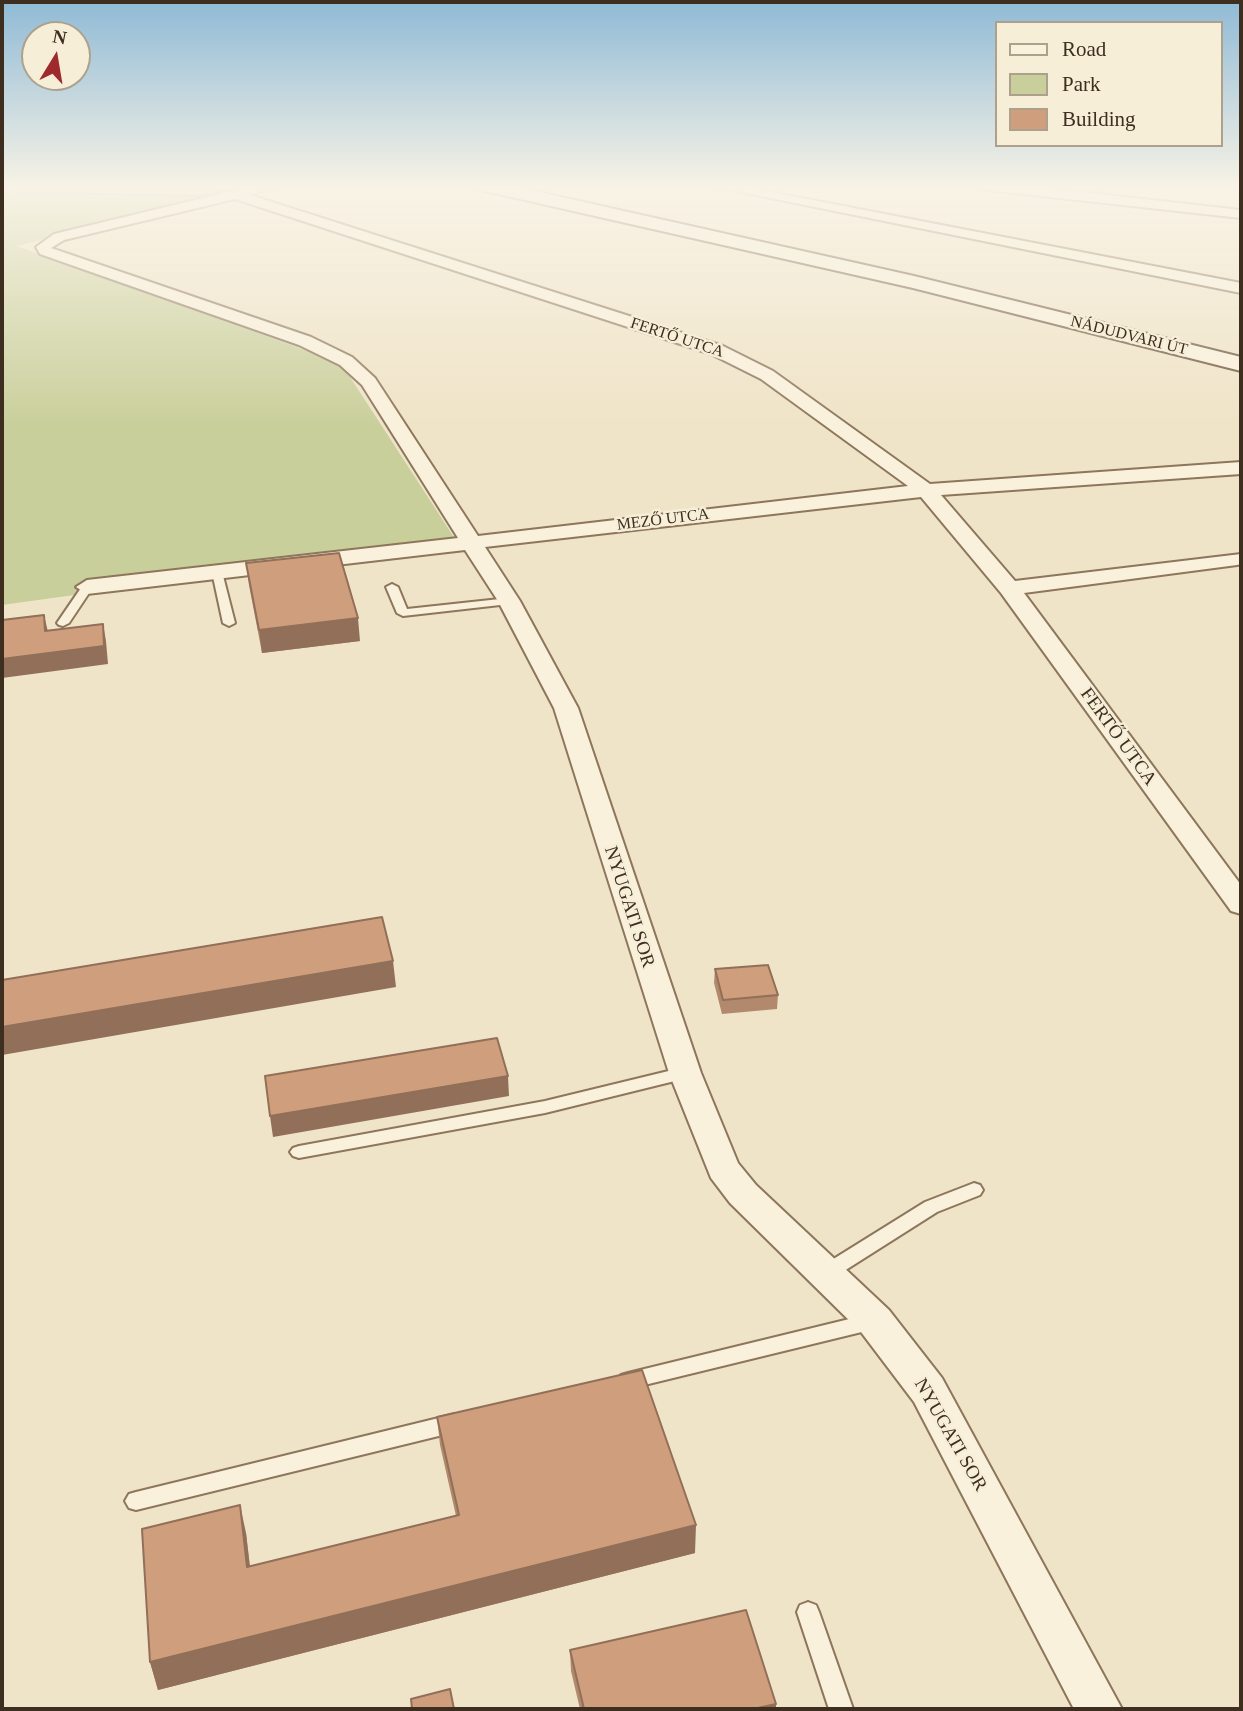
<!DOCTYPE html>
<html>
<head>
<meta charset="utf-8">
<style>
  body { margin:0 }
  #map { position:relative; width:1243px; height:1711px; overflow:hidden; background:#f0e4c8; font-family:Georgia,serif }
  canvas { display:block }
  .frame { position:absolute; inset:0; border:4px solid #3d2e20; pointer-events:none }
  .legend { position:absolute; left:995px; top:21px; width:228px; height:126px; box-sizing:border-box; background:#f7eed8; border:2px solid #ada18e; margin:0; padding:9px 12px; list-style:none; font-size:21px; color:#3d2e20 }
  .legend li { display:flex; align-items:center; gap:14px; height:35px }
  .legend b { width:35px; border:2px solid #ada18e }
  .north { position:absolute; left:21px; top:21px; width:70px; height:70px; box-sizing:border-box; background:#f7eed8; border:2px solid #ada18e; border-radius:50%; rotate:11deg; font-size:19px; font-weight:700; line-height:28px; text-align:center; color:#3d2e20 }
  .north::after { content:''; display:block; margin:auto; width:24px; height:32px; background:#9e2a2b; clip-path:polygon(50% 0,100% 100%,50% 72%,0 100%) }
</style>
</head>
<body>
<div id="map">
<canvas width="1243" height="1711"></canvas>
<div class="frame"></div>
<ul class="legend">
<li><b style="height:9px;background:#faf1dc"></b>Road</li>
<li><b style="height:19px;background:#c9cf9b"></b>Park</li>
<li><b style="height:19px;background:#cf9f7d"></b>Building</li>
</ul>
<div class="north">N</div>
</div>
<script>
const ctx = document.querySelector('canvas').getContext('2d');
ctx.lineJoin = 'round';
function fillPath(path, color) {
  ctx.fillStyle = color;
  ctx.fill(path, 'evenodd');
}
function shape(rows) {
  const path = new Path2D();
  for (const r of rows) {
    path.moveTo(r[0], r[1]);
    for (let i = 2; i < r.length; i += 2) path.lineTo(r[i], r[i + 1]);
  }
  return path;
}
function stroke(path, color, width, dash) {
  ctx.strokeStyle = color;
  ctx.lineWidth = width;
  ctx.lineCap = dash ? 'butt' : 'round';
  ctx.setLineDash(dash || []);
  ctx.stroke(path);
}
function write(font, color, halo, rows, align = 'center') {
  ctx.font = font + ' Georgia,serif';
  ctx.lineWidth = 5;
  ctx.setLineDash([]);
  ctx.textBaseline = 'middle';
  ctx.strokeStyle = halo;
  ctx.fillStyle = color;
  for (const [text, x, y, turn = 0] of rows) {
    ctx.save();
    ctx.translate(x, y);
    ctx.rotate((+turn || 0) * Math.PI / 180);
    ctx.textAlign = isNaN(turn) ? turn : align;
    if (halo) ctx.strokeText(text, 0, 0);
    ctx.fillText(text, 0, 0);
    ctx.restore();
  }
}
fillPath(shape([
  [261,186,17,246,341,363,457,542,2,605,2,187]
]), '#c9cf9b');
fillPath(shape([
  [240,186,251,186,196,197,2,193,2,191,196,195,240,186]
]), '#6f938a');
const lane = shape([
  [217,569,222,572,235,623,229,626,223,623,212,572,217,569],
  [87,584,93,587,69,623,63,626,59,625,57,623,83,585,87,584],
  [392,584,398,587,407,609,509,598,515,601,509,604,403,616,397,613,386,587,392,584],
  [685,1067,691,1069,693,1073,691,1077,545,1113,299,1158,293,1156,290,1152,293,1148,299,1146,545,1101,685,1067],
  [974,1183,980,1185,983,1190,980,1195,937,1212,833,1278,826,1280,819,1278,817,1273,819,1268,925,1202,974,1183],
  [874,1313,881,1316,884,1321,881,1326,874,1329,628,1389,621,1387,618,1381,621,1375,628,1373,874,1313],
  [455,1414,462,1417,465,1423,462,1429,455,1432,136,1510,129,1508,125,1501,129,1494,136,1492,455,1414],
  [808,1602,816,1605,819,1612,853,1709,829,1709,797,1612,800,1605,808,1602]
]);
const street = shape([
  [253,186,278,186,250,195,723,346,773,371,930,484,1241,462,1241,474,941,495,1015,581,1241,554,1241,564,1237,565,1024,593,1241,885,1241,914,1231,911,1001,593,921,497,485,547,520,601,578,708,701,1073,738,1163,756,1185,889,1310,942,1378,1122,1709,1074,1709,914,1402,861,1332,730,1203,711,1178,669,1073,554,708,498,601,465,550,87,594,76,587,87,580,458,538,362,385,340,365,299,345,40,254,36,247,54,234,253,186],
  [235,199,711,354,761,379,908,486,478,536,375,378,352,357,311,337,51,248,64,240,235,199],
  [711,186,740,186,1241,283,1241,293,711,186],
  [980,186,1027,186,1241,210,1241,218,986,190,980,186]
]);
const secondary = shape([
  [476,186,512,186,914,276,1241,357,1241,371,913,288,485,191,476,186]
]);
stroke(lane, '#8d765c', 4);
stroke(street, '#8d765c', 4);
stroke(secondary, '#6f573f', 4);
fillPath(lane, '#faf1dc');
fillPath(street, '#faf1dc');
fillPath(secondary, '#faf1dc');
fillPath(shape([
  [246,563,360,641,262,653,249,585],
  [715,969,778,995,777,1009,722,1014,714,983],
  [437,1417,695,1553,158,1690,150,1662,246,1533,250,1566,456,1516,440,1445],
  [570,1650,776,1709,580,1709,571,1671]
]), '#b2896c');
fillPath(shape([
  [44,615,48,632,45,631],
  [358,618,360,641,262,653,259,630],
  [103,624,106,641,108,664,2,678,2,659],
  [393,961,396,987,2,1055,2,1027],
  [508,1076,509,1096,273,1137,270,1116],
  [240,1505,246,1533,253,1595,247,1567],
  [696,1525,695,1553,158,1690,150,1662],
  [776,1704,776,1709,753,1709]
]), '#916f58');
const building = shape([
  [339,553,358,618,259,630,246,563,339,553],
  [44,615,45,631,103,624,104,646,2,659,2,620,44,615],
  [382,917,393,961,2,1027,2,980,382,917],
  [768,965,778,995,723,1000,715,969,768,965],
  [497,1038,508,1076,270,1116,265,1076,497,1038],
  [642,1370,696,1525,150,1662,142,1529,240,1505,247,1567,459,1515,437,1417,642,1370],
  [746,1610,776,1704,753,1709,584,1709,570,1650,746,1610],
  [450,1689,454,1709,412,1709,411,1699,450,1689]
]);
fillPath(building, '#cf9f7d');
stroke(building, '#916f58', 2);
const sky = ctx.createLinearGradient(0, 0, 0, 426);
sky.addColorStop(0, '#8fbad6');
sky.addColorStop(0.44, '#f8f3e6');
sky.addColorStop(1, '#f8f3e600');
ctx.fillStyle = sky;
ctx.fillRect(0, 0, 1243, 426);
write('16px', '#3d2e20', '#f7eed8', [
  ["NÁDUDVARI ÚT",1129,336,14],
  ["FERTŐ UTCA",677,338,18],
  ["MEZŐ UTCA",663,520,-7]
]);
write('19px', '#3d2e20', '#f7eed8', [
  ["FERTŐ UTCA",1118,737,54],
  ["NYUGATI SOR",629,907,72],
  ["NYUGATI SOR",950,1435,60]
]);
</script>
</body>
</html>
